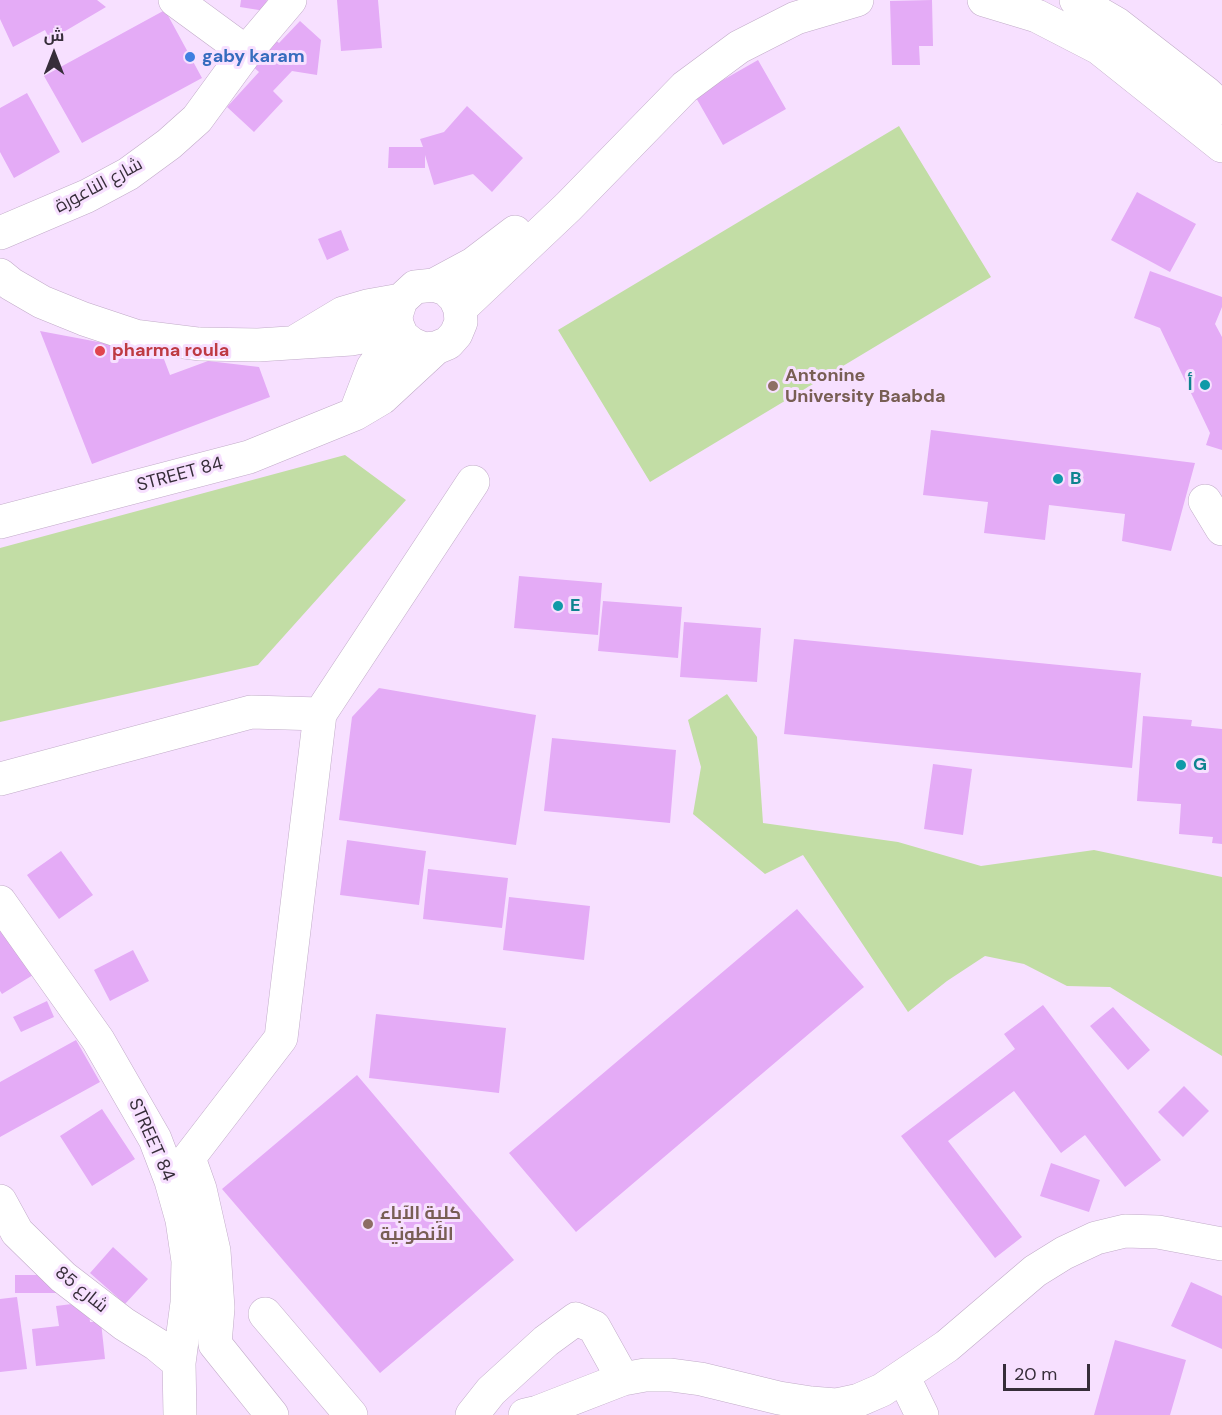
<!DOCTYPE html>
<html>
<head>
<meta charset="utf-8">
<style>
  body { margin:0 }
  #map { position:relative; width:1222px; height:1415px; overflow:hidden; background:#f7e0ff; font-family:"DM Sans",Cairo,sans-serif }
  canvas { display:block }
  .north { position:absolute; left:24px; top:24px; width:60px; height:60px; -webkit-text-stroke:4px #f7e0ff; paint-order:stroke; rotate:0deg; font-size:16px; font-weight:700; line-height:24px; text-align:center; color:#362d39 }
  .north::after { content:''; display:block; margin:auto; width:21px; height:27px; background:#362d39; clip-path:polygon(50% 0,100% 100%,50% 72%,0 100%) }
  .scale { position:absolute; left:1003px; top:1364px; width:87px; height:27px; box-sizing:border-box; border:3px solid #362d39; border-top:0; padding-left:8px; font-size:18px; line-height:21px; white-space:nowrap; color:#362d39; -webkit-text-stroke:4px #f7e0ff; paint-order:stroke }
</style>
</head>
<body>
<div id="map">
<canvas width="1222" height="1415"></canvas>
<div class="north">ش</div>
<div class="scale">20 m</div>
</div>
<script>
const ctx = document.querySelector('canvas').getContext('2d');
ctx.lineJoin = 'round';
function fillPath(path, color) {
  ctx.fillStyle = color;
  ctx.fill(path, 'evenodd');
}
function shape(rows) {
  const path = new Path2D();
  for (const r of rows) {
    path.moveTo(r[0], r[1]);
    for (let i = 2; i < r.length; i += 2) path.lineTo(r[i], r[i + 1]);
  }
  return path;
}
function stroke(path, color, width, dash) {
  ctx.strokeStyle = color;
  ctx.lineWidth = width;
  ctx.lineCap = dash ? 'butt' : 'round';
  ctx.setLineDash(dash || []);
  ctx.stroke(path);
}
function write(font, color, halo, rows, align = 'center') {
  ctx.font = font + ' "DM Sans",Cairo,sans-serif';
  ctx.lineWidth = 6;
  ctx.setLineDash([]);
  ctx.textBaseline = 'middle';
  ctx.strokeStyle = halo;
  ctx.fillStyle = color;
  for (const [text, x, y, turn = 0] of rows) {
    ctx.save();
    ctx.translate(x, y);
    ctx.rotate((+turn || 0) * Math.PI / 180);
    ctx.textAlign = isNaN(turn) ? turn : align;
    if (halo) ctx.strokeText(text, 0, 0);
    ctx.fillText(text, 0, 0);
    ctx.restore();
  }
}
fillPath(shape([
  [899,126,991,277,650,482,558,330],
  [345,455,406,500,258,665,0,722,0,548],
  [727,694,757,737,763,823,898,842,981,866,1094,850,1222,877,1222,1056,1110,987,1067,986,1024,964,985,956,947,981,908,1012,803,855,765,874,693,814,701,767,688,720]
]), '#c2dda5');
fillPath(shape([
  [0,0,97,0,106,7,50,40,45,30,13,47,0,19],
  [241,0,267,0,265,11,240,7],
  [337,0,378,0,382,48,341,51],
  [932,0,933,46,919,46,920,65,892,65,890,1],
  [165,10,202,78,82,143,44,76],
  [300,21,321,40,317,75,292,71,273,91,283,101,254,132,227,107,259,72,250,64,274,39,279,43],
  [758,60,786,109,723,145,695,96],
  [27,93,60,152,14,178,0,152,0,108],
  [467,106,523,158,492,192,473,174,434,185,425,155,425,168,388,168,389,147,423,147,420,139,444,132],
  [1137,192,1196,224,1170,272,1111,240],
  [341,230,349,250,327,260,318,239],
  [1150,271,1222,297,1222,307,1215,324,1222,337,1222,450,1206,445,1210,433,1160,328,1134,318],
  [40,331,162,354,170,375,208,361,259,367,270,397,92,464],
  [931,430,1195,463,1171,551,1122,541,1125,514,1049,505,1045,540,984,533,988,502,923,495],
  [519,576,602,583,598,635,514,628],
  [603,601,682,607,678,658,598,651],
  [684,622,761,628,757,682,680,677],
  [794,639,1141,673,1132,768,784,734],
  [379,688,536,715,516,845,339,820,352,717],
  [1143,716,1192,720,1191,726,1222,729,1222,844,1212,843,1213,837,1179,834,1181,804,1137,801],
  [552,738,676,750,670,823,544,811],
  [933,764,972,769,963,835,924,829],
  [347,840,426,851,419,905,340,895],
  [61,851,93,895,59,919,27,875],
  [428,869,508,878,502,928,423,919],
  [509,897,590,906,584,960,503,950],
  [797,909,864,987,576,1232,509,1153],
  [0,929,33,975,2,994,0,991],
  [133,950,149,981,110,1001,94,970],
  [47,1001,54,1017,21,1032,13,1017],
  [1043,1005,1161,1160,1125,1187,1085,1135,1061,1153,1014,1091,948,1141,1022,1237,995,1258,901,1136,1015,1049,1004,1034],
  [1113,1007,1150,1050,1128,1070,1090,1026],
  [376,1014,506,1028,499,1093,369,1078],
  [76,1040,100,1082,0,1137,0,1082],
  [357,1075,514,1260,380,1373,222,1189],
  [1184,1086,1209,1111,1183,1137,1158,1112],
  [102,1109,135,1159,92,1186,60,1136],
  [1051,1163,1100,1180,1089,1212,1040,1196],
  [113,1247,148,1279,125,1304,90,1273],
  [15,1275,56,1275,56,1293,15,1293],
  [1191,1282,1222,1296,1222,1349,1171,1326],
  [17,1297,27,1369,0,1372,0,1299],
  [88,1302,90,1322,101,1322,105,1359,36,1366,32,1329,59,1326,56,1306],
  [1115,1340,1186,1360,1170,1415,1094,1415]
]), '#e4abf6');
const minor = shape([
  [175,0,246,52],
  [984,0,1037,16,1099,48,1222,146],
  [1076,0,1117,24,1206,93,1222,108],
  [0,233,87,196,128,174,169,144,197,119,246,52,290,0],
  [0,275,11,284,42,302,84,319,135,336,199,344,258,345,351,339,399,330],
  [434,285,473,264,515,232],
  [460,309,568,207,685,87,739,47,796,18,857,0],
  [298,340,343,313,367,306,401,300],
  [355,414,373,367,383,354,402,336],
  [1205,501,1222,529],
  [0,522,249,457,355,414,382,398,436,348,448,343,456,334,461,322,460,309,455,298,446,289,434,285,415,287,401,300,396,316,397,324,402,336,412,344,424,349,436,348],
  [0,779,251,712,320,714],
  [0,902,98,1040,155,1139,171,1181,182,1220,188,1261,187,1303,179,1363,180,1415],
  [189,1158,200,1189,214,1251,218,1308,215,1344,272,1415],
  [171,1181,281,1038,320,714,473,482],
  [0,1201,17,1232,63,1277,124,1324,156,1344,179,1363],
  [265,1314,351,1415],
  [903,1376,922,1415],
  [472,1415,491,1391,546,1341,576,1319,594,1327,623,1379],
  [525,1415,538,1412,623,1379,645,1375,671,1375,701,1379,779,1398,811,1403,836,1405,859,1400,882,1390,947,1346,1035,1271,1064,1253,1096,1238,1125,1231,1158,1232,1222,1244]
]);
stroke(minor, '#c1abc8', 34);
stroke(minor, '#fff', 33);
for (const [x, y, r, color] of [
  [190,57,6,"#3f7fe0"],
  [100,351,6,"#e0444e"],
  [1205,385,6,"#0f9aa8"],
  [773,386,6,"#8d6e63"],
  [1058,479,6,"#0f9aa8"],
  [558,606,6,"#0f9aa8"],
  [1181,765,6,"#0f9aa8"],
  [368,1224,6,"#8d6e63"]
]) {
  const dot = new Path2D();
  dot.arc(x, y, r, 0, 2 * Math.PI);
  ctx.fillStyle = color;
  ctx.fill(dot);
  stroke(dot, '#f7e0ff', 2);
}
write('bold 18px', '#366cbe', '#f7e0ff', [
  ["gaby karam",202,57]
], 'left');
write('18px', '#362d39', '#f7e0ff', [
  ["شارع الناعورة",99,186,-28],
  ["STREET 84",180,475,-15],
  ["STREET 84",151,1140,66],
  ["شارع 85",81,1290,39]
]);
write('bold 18px', '#be3a42', '#f7e0ff', [
  ["pharma roula",112,351]
], 'left');
write('bold 18px', '#785e54', '#f7e0ff', [
  ["Antonine",785,376],
  ["University Baabda",785,397],
  ["كلية الآباء",380,1214],
  ["الأنطونية",380,1235]
], 'left');
write('bold 18px', '#0d838f', '#f7e0ff', [
  ["أ",1193,385,"right"],
  ["B",1070,479],
  ["E",570,606],
  ["G",1193,765]
], 'left');
</script>
</body>
</html>
